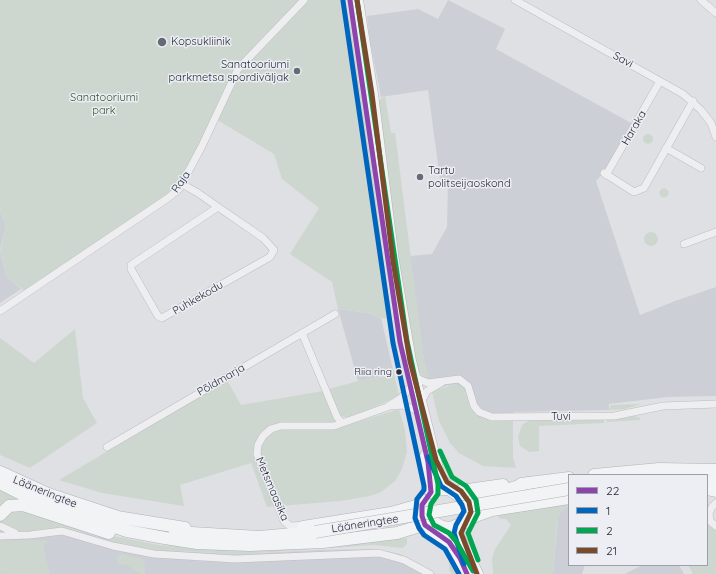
<!DOCTYPE html>
<html>
<head>
<meta charset="utf-8">
<style>
  body { margin:0 }
  #map { position:relative; width:716px; height:574px; overflow:hidden; background:#dee0e3; font-family:Quicksand,sans-serif }
  canvas { display:block }
  .legend { position:absolute; left:568px; top:474px; width:140px; height:92px; box-sizing:border-box; background:#eceef3; border:1px solid #9da0a9; margin:0; padding:5px 7px; list-style:none; font-size:12px; color:#272c3b }
  .legend li { display:flex; align-items:center; gap:8px; height:20px }
  .legend b { width:20px; border:1px solid #9da0a9 }
</style>
</head>
<body>
<div id="map">
<canvas width="716" height="574"></canvas>
<ul class="legend">
<li><b style="height:5px;background:#8e44ad"></b>22</li>
<li><b style="height:5px;background:#0065bd"></b>1</li>
<li><b style="height:5px;background:#00a651"></b>2</li>
<li><b style="height:5px;background:#7a4b2a"></b>21</li>
</ul>
</div>
<script>
const ctx = document.querySelector('canvas').getContext('2d');
ctx.lineJoin = 'round';
function fillPath(path, color) {
  ctx.fillStyle = color;
  ctx.fill(path, 'evenodd');
}
function shape(rows) {
  const path = new Path2D();
  for (const r of rows) {
    if (r.length === 3) {
      path.moveTo(r[0] + r[2], r[1]);
      path.arc(r[0], r[1], r[2], 0, 2 * Math.PI);
      continue;
    }
    path.moveTo(r[0], r[1]);
    for (let i = 2; i < r.length; i += 2) path.lineTo(r[i], r[i + 1]);
  }
  return path;
}
function stroke(path, color, width, dash) {
  ctx.strokeStyle = color;
  ctx.lineWidth = width;
  ctx.lineCap = dash ? 'butt' : 'round';
  ctx.setLineDash(dash || []);
  ctx.stroke(path);
}
function write(font, color, halo, rows, align = 'center') {
  ctx.font = font + ' Quicksand,sans-serif';
  ctx.lineWidth = 3;
  ctx.setLineDash([]);
  ctx.textBaseline = 'middle';
  ctx.strokeStyle = halo;
  ctx.fillStyle = color;
  for (const [text, x, y, turn = 0] of rows) {
    ctx.save();
    ctx.translate(x, y);
    ctx.rotate((+turn || 0) * Math.PI / 180);
    ctx.textAlign = isNaN(turn) ? turn : align;
    if (halo) ctx.strokeText(text, 0, 0);
    ctx.fillText(text, 0, 0);
    ctx.restore();
  }
}
fillPath(shape([
  [448,0,505,29,496,49,633,124,607,168,596,181,640,315,675,301,716,287,716,396,667,397,609,404,609,410,514,412,513,421,488,420,480,418,473,413,470,407,465,392,448,385,432,392,424,362,410,256,432,254,447,227,448,178,440,179,428,90,381,97,370,41,367,16,418,9,438,19],
  [0,210,6,226,0,249],
  [0,251,6,275,21,289,0,303],
  [338,309,368,313,381,318,394,374,358,381],
  [569,507,569,565,585,565,582,574,553,574,558,517,561,511],
  [0,516,3,519,5,526,43,530,67,528,132,546,172,553,173,551,241,554,318,550,376,549,400,554,436,574,0,574],
  [642,565,679,565,684,574,625,574]
]), '#cdcfd6');
fillPath(shape([
  [0,0,344,0,350,23,371,164,391,315,389,319,381,318,368,313,338,309,332,282,290,254,319,208,282,179,274,154,214,118,178,186,123,226,24,291,6,275,0,251,6,226,0,210],
  [385,96,391,133,395,133,424,360,429,379,425,380,417,369,394,239,378,101],
  [648,139,5],
  [664,193,4.5],
  [651,239,7],
  [75,329,83,398,97,423,30,468,0,455,0,338,34,363],
  [394,374,399,396,350,418,341,416,329,389,358,381],
  [227,380,241,405,323,391,338,428,399,409,405,430,407,452,402,469,395,481,381,492,370,496,341,501,267,507,251,463,180,485,184,506,102,493,59,480],
  [454,384,463,388,470,407,480,418,488,420,513,421,513,458,516,468,483,466,459,453,450,443,439,421,432,392],
  [641,404,625,409,609,410,611,405],
  [635,416,640,418,640,421,639,420,607,422,607,420],
  [530,420,604,420,604,423,539,426,539,451,529,452,520,446,518,437,522,425],
  [0,488,83,523,0,507],
  [569,500,569,507,561,511,557,523,553,574,493,574,492,559,495,549,511,525,506,519,501,519,498,517,497,513],
  [15,508,103,534,159,545,179,546,363,542,407,538,407,544,403,548,374,545,241,554,173,551,172,553,132,546,67,528,18,531,5,526,3,520],
  [707,523,713,529,716,530,716,574,693,574,688,565,707,565],
  [11,540,46,540,47,543,43,545,50,574,2,574,0,572,0,541],
  [121,554,143,559,145,566,145,574,140,574,126,564,119,565,116,558],
  [455,558,462,574,452,574,449,570,449,563]
]), '#ced7cf');
const street = shape([
  [515,0,683,94,701,110,711,123,716,137],
  [701,0,716,13],
  [666,148,701,168],
  [604,173,634,192,644,188,693,101],
  [606,175,660,81],
  [182,184,198,193,218,207,263,238,274,250,270,257,162,318,158,316,131,269,131,265,218,207],
  [684,244,716,232],
  [0,311,168,198,179,189,202,146,238,69,304,0],
  [302,333,337,417,342,423],
  [414,377,428,383,459,379,468,386,474,406,479,412,492,417,614,416,663,406,716,404],
  [421,402,427,391,441,383],
  [389,406,403,405,415,410],
  [107,447,335,314],
  [716,503,712,507,709,513,710,521,716,526],
  [307,525,290,526,284,521,257,454,258,445,263,436,271,429,281,426,334,426,387,407,401,398,409,389],
  [0,526,15,533],
  [0,536,30,535,62,531,113,546,154,554,235,559,379,553,404,560,430,574]
]);
const highway = shape([
  [357,0,372,94,393,261,410,361,439,477,449,489],
  [426,456,431,492],
  [0,472,48,494,124,519],
  [594,475,659,469,716,470],
  [707,479,716,479],
  [0,483,31,499,102,521],
  [521,484,569,478],
  [707,489,716,491],
  [461,491,503,485],
  [471,502,528,483],
  [0,515,9,506,23,505,109,533],
  [117,517,185,528],
  [95,520,127,531,165,538,197,543,250,545,323,542,364,537,397,533,420,526,431,526],
  [425,520,430,520,442,527,451,528,460,524,466,515,467,505,462,498,449,489,441,489],
  [466,522,475,516,492,510,569,498],
  [424,523,429,530,449,542,460,558,467,574],
  [457,526,459,538,477,574],
  [303,527,391,513,416,506,424,501],
  [175,532,259,537,315,532]
]);
stroke(street, '#bcbec1', 8);
stroke(highway, '#b1b3b8', 13);
stroke(street, '#eeeef0', 7);
stroke(highway, '#f2f3f4', 12);
const highwayBridge = shape([
  [315,532,569,489]
]);
stroke(highwayBridge, '#b1b3b8', 13, []);
stroke(highwayBridge, '#f2f3f4', 12);
stroke(shape([
  [350,0,400,342,428,462,431,492],
  [431,492,422,505,422,516,425,525,449,542,460,558,467,574]
]), '#8e44ad', 5);
stroke(shape([
  [343,1,393,343,424,486,424,490,417,499,415,518,419,528,424,535,445,549,459,574],
  [428,457,441,486,456,496,462,505,464,511,456,525,454,533,464,564]
]), '#0065bd', 5);
stroke(shape([
  [357,0,407,341,438,484,438,494,431,504,429,515,434,525,449,533,456,541,473,571],
  [440,451,452,477,466,486,476,500,478,513,468,533,478,560]
]), '#00a651', 5);
stroke(shape([
  [357,0,372,94,393,261,410,361,436,460,447,482,461,491,469,502,471,512,461,533,477,574]
]), '#7a4b2a', 5);
for (const [x, y, r, color] of [
  [162,42,5,"#676b76"],
  [297,71,4,"#676b76"],
  [420,177,4,"#676b76"],
  [399,372,3.5,"#272c3b"]
]) {
  const dot = new Path2D();
  dot.arc(x, y, r, 0, 2 * Math.PI);
  ctx.fillStyle = color;
  ctx.fill(dot);
  stroke(dot, '#eceef3', 1.5);
}
write('10px', '#272c3b', '#eceef3', [
  ["Riia ring",392,372]
], 'right');
write('11px', '#272c3b', '#eceef3', [
  ["Kopsukliinik",171,42],
  ["Sanatooriumi",289,65,"right"],
  ["parkmetsa spordiväljak",289,78,"right"],
  ["Tartu",428,171],
  ["politseijaoskond",428,184]
], 'left');
write('11px', '#272c3b', '#eceef3', [
  ["Savi",623,60,29],
  ["Haraka",634,128,-60],
  ["Raja",181,182,-55],
  ["Puhkekodu",198,298,-30],
  ["Põldmarja",221,380,-30],
  ["Tuvi",561,417],
  ["Metsmaasika",272,489,67],
  ["Lääneringtee",45,492,22],
  ["Lääneringtee",365,524,-9]
]);
write('11px', '#385536', '#eceef3', [
  ["Sanatooriumi",104,98],
  ["park",104,111]
]);
</script>
</body>
</html>
